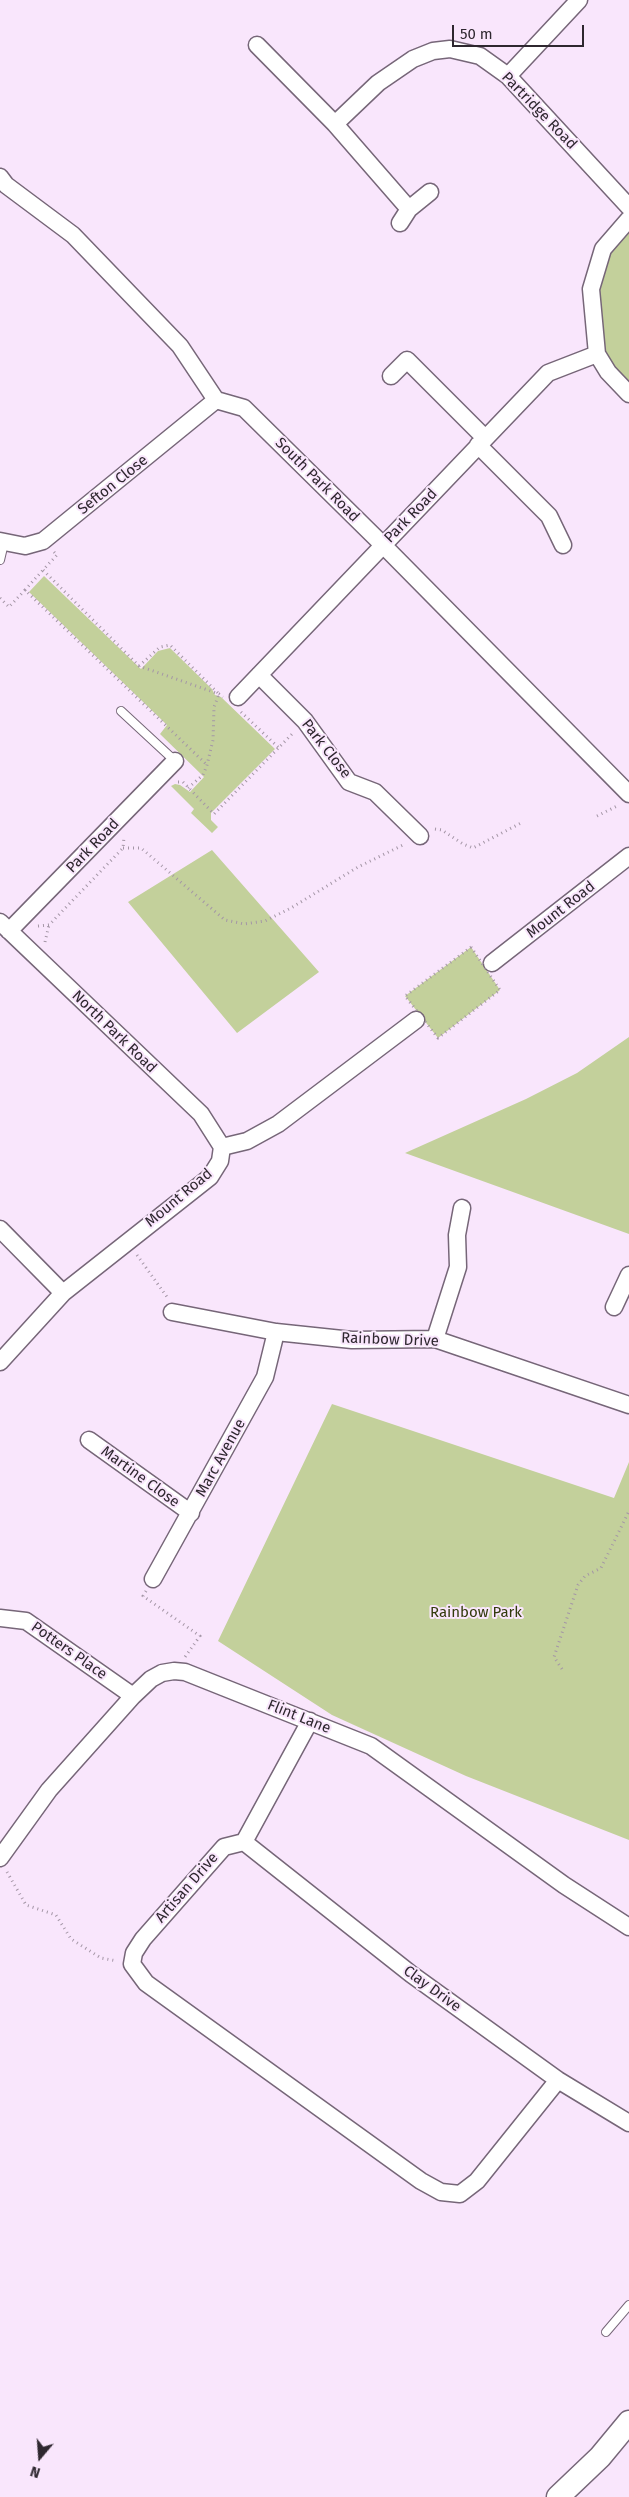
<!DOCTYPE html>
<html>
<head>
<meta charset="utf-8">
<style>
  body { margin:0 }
  #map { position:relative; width:629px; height:2497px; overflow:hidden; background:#f9e6fc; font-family:"Fira Sans",sans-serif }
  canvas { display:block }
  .north { position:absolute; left:15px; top:2432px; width:50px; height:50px; -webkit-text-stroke:4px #f9e6fc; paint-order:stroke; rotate:198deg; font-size:14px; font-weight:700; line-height:20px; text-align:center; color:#2e272f }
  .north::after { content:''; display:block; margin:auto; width:18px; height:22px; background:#2e272f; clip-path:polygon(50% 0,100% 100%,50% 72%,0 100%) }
  .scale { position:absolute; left:452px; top:25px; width:132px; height:22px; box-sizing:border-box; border:2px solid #2e272f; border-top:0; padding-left:6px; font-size:15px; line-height:18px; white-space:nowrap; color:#2e272f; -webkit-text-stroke:4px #f9e6fc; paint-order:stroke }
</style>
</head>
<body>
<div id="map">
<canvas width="629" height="2497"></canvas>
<div class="north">N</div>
<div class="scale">50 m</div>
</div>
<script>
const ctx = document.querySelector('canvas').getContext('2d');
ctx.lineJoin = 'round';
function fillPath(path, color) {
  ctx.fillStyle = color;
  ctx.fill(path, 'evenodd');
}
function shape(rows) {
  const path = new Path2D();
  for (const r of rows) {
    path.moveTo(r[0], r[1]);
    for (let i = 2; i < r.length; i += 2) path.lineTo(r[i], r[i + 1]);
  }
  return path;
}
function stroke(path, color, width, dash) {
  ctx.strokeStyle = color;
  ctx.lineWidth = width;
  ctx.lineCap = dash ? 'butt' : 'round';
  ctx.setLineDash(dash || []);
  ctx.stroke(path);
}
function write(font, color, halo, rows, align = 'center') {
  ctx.font = font + ' "Fira Sans",sans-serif';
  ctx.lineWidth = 4;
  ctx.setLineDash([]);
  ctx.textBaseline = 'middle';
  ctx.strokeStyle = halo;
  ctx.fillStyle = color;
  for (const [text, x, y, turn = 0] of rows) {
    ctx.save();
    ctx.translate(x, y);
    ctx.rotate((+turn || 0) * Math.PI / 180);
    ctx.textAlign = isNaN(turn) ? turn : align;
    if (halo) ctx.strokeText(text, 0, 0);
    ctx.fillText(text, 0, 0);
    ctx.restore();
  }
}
fillPath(shape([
  [629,227,629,388,603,365,595,275],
  [44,576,141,669,158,651,170,648,212,689,215,695,221,697,275,749,211,813,211,820,218,827,212,833,191,813,194,809,171,786,175,784,180,785,190,792,204,777,160,734,167,725,29,592],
  [212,850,319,972,237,1033,128,902],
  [471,947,500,990,438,1038,405,996],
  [629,1037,629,1234,405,1153,526,1099,577,1073],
  [332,1404,614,1498,629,1462,629,1840,466,1776,332,1715,218,1641]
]), '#c3d09b');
const lane = shape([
  [0,560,4,543],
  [121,711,175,761],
  [606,2332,629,2305]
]);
const street = shape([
  [257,45,335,124,409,209],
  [508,76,579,0],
  [335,124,378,83,413,59,433,51,450,49,480,56,508,76,629,207],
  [0,177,6,185,73,235,180,346,216,400,244,408,383,545,629,794],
  [629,219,603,249,591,289,597,354,608,372,629,394],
  [400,223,409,209,430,192],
  [391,376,407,360,484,437],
  [478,445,549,516,563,545],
  [0,541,25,546,43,541,216,400],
  [259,675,305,721,349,782,375,792,420,836],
  [238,697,548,373,597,354],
  [0,922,201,1114,222,1147],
  [9,931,175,761],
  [492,963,629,856],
  [0,1229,63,1293],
  [614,1307,629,1275],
  [172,1312,276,1332,352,1340,435,1339,629,1405],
  [435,1339,458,1267,457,1235,462,1208],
  [0,1362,63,1293,210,1177,220,1161,222,1147,247,1141,278,1124,416,1020],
  [89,1440,191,1513],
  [153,1579,265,1377,276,1332],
  [0,1618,26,1621,133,1696],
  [244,1842,224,1847,143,1939,134,1953,132,1964,146,1983,421,2181,441,2192,460,2194,477,2181,558,2080],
  [244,1842,411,1974,558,2080,629,2123],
  [244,1842,310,1721],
  [0,1858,49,1790,133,1696,151,1679,162,1673,174,1671,185,1672,371,1746,564,1885,629,1927]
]);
const secondary = shape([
  [558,2497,600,2457,629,2422]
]);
stroke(lane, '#766678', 10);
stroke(street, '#766678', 19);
stroke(secondary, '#766678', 25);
stroke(shape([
  [54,552,57,555,43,570,139,666,219,694,223,697],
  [25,590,43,570],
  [0,598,9,607,25,590,207,765],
  [139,666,160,647,170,645,219,694,214,707,213,740,207,765,203,775,188,788],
  [241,712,279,748],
  [178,782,183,782,214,814,294,732],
  [597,816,617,806],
  [435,829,442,830,463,844,473,848,521,823],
  [123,848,141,848,225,920,244,924,265,921,291,908,358,867,405,844],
  [38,926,49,925,123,848,124,837],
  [45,942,49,925],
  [471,947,500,990,438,1038,405,996,471,947],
  [137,1255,167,1297],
  [146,1591,143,1596,200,1636,185,1657],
  [562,1669,554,1657,578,1585,585,1576,601,1568,629,1511],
  [7,1872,26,1905,56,1915,71,1939,101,1958,117,1961]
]), '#a496a6', 3, [1, 4]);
stroke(lane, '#fff', 8);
stroke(street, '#fff', 16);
stroke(secondary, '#fff', 22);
write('15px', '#2e272f', '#f9e6fc', [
  ["Partridge Road",539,111,46],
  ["South Park Road",317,480,45],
  ["Sefton Close",113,485,-39],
  ["Park Road",411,516,-46],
  ["Park Close",326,749,52],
  ["Park Road",93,846,-46],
  ["Mount Road",561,910,-38],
  ["North Park Road",114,1032,44],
  ["Mount Road",179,1198,-40],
  ["Rainbow Drive",390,1340,2],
  ["Marc Avenue",221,1458,-61],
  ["Martine Close",140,1477,36],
  ["Potters Place",69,1651,35],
  ["Flint Lane",299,1717,22],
  ["Artisan Drive",187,1888,-49],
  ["Clay Drive",432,1989,36]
]);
write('15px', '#323a0b', '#f9e6fc', [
  ["Rainbow Park",476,1613]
]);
</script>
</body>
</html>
